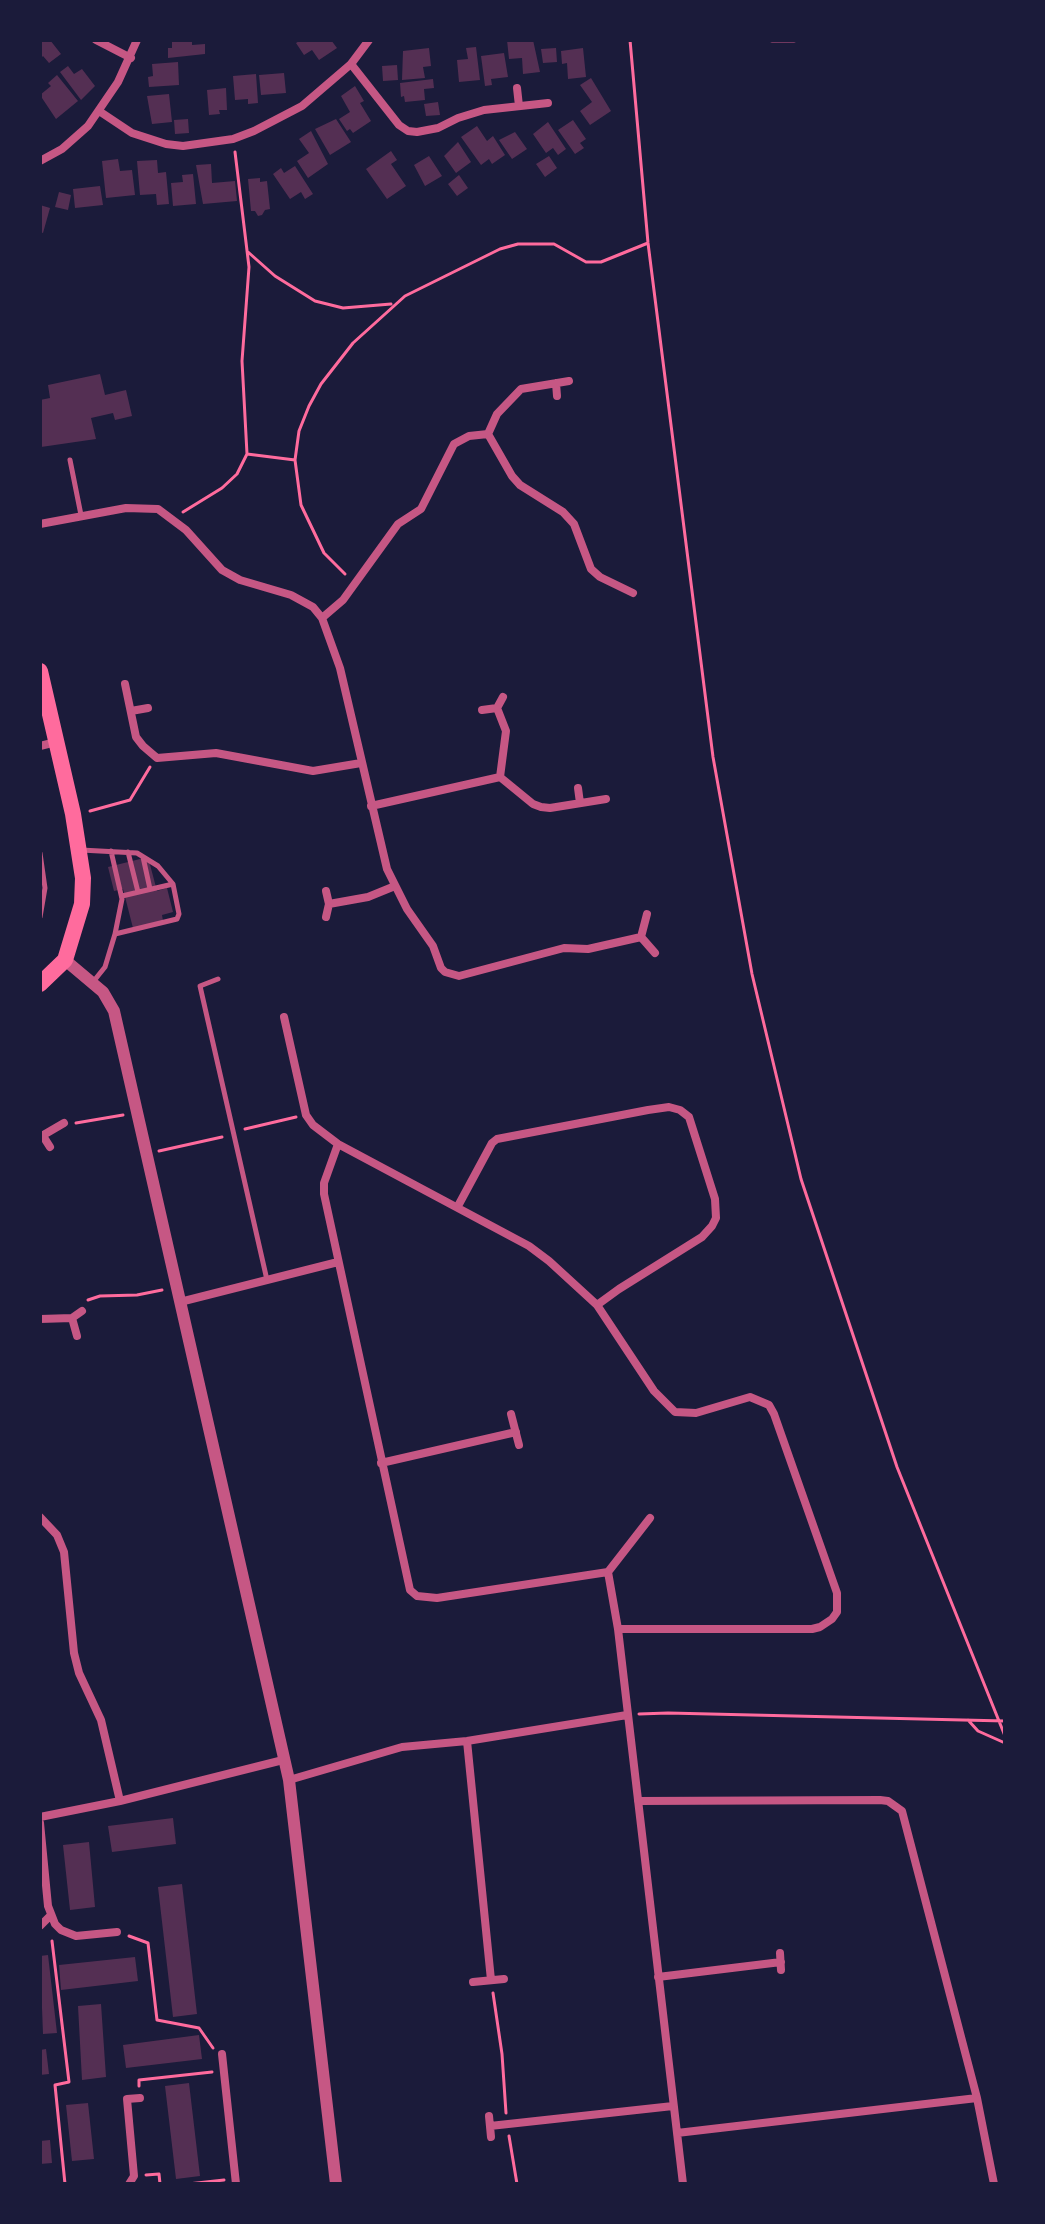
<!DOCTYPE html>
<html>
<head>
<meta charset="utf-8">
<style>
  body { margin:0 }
  #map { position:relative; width:1045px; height:2224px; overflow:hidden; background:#1b1b3a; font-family:Overpass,sans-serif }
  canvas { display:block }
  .frame { position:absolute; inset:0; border:42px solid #1b1b3a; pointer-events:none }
</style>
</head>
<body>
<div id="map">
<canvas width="1045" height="2224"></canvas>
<div class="frame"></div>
</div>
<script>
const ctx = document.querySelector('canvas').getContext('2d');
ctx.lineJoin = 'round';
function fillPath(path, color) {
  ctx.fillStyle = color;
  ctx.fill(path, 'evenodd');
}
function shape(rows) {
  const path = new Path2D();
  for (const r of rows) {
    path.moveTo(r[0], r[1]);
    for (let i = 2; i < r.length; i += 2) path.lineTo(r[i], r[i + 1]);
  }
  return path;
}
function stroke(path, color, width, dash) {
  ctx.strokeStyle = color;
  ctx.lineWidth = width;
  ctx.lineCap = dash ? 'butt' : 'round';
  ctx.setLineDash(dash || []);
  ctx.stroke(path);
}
fillPath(shape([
  [40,40,50,40,61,54,49,63,43,56,40,59],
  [172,40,192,40,192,45,205,44,205,54,168,58,168,48,172,48],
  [301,40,331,40,337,48,319,60,312,50,304,55,296,43],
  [507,40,533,40,540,72,523,74,522,58,509,59],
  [476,47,480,80,459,82,457,60,468,59,466,48],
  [429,48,431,66,423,67,425,78,402,80,403,51],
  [556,48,557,62,543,63,541,49],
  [583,48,586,77,568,79,567,63,562,64,561,51],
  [504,53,508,77,491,79,492,85,485,86,481,56],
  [178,62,179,85,149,87,148,77,153,76,152,64],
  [397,65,398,80,383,81,382,66],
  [68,66,74,74,82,69,95,86,81,100,60,72],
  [284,73,286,93,261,95,259,75],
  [256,74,258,103,248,104,248,99,235,100,233,76],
  [57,75,78,101,56,119,40,95,51,86,48,83],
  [591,78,611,111,590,125,580,111,592,102,580,85],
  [433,79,434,88,424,89,425,100,405,102,404,96,401,97,400,83],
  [355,86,364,101,360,103,371,121,353,133,350,129,347,131,339,119,350,112,341,96],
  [226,88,227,110,219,110,220,114,209,115,207,90],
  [169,94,172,122,152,124,147,96],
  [438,102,440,115,426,116,424,104],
  [188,119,189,133,175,134,174,120],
  [336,119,351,142,330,155,315,129],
  [573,120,586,139,580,143,584,148,575,154,558,130],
  [548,122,566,149,558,155,553,148,546,153,533,134],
  [477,126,487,141,493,136,505,155,492,164,489,159,481,165,461,137],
  [311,131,328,164,308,178,297,161,309,153,299,139],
  [515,132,527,149,512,159,499,140],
  [458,142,471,162,456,173,444,156],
  [391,151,397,160,391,164,406,186,387,199,366,169],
  [429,156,442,176,425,186,414,165],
  [549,156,557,168,545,177,536,164],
  [118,159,120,171,132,170,135,195,106,198,102,161],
  [157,160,158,173,166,172,169,204,157,205,156,194,140,195,137,161],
  [211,164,212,183,235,181,237,201,203,204,196,165],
  [295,166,313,194,305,199,301,192,290,199,273,174,281,168,284,173],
  [193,174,196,204,173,206,171,183,183,182,182,175],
  [459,175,468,188,457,196,448,184],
  [260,178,260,182,267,181,270,209,265,210,262,215,258,216,255,211,251,211,248,179],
  [100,186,103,205,75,208,73,189],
  [59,192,71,195,68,210,55,207],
  [40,205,50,208,43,233,40,232],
  [100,374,105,395,126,390,132,416,115,420,113,413,91,418,96,439,41,447,40,400,50,398,48,385],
  [148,857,157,891,167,888,173,912,162,915,163,921,133,928,123,889,114,891,108,867],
  [173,1818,176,1844,112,1852,108,1826],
  [89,1842,95,1907,70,1910,63,1845],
  [182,1884,197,2014,173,2017,158,1887],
  [48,1955,57,2033,43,2034,40,1956],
  [135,1957,138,1981,61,1990,59,1965],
  [101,2004,106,2077,82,2080,78,2006],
  [199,2035,202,2059,126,2068,123,2045],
  [46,2049,49,2074,40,2075,40,2050],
  [189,2083,200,2176,176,2179,165,2086],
  [88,2103,94,2159,72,2161,66,2105],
  [50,2140,52,2163,40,2164,40,2141]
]), '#542f53');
stroke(shape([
  [630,40,648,243,713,757,752,974,801,1179,897,1467,1005,1736],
  [248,252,275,276,315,301,343,308,391,304],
  [247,454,295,460],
  [183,512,222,488,237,474,247,454,242,361,249,267,235,152],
  [345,574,324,553,301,505,295,460,299,431,309,406,321,384,353,343,405,296,500,249,518,244,554,244,586,262,601,262,648,243],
  [90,811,130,800,150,767],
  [76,1123,123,1115],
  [245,1129,296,1117],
  [159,1151,222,1137],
  [88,1300,100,1296,137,1295,162,1290],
  [639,1714,668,1713,1005,1721],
  [968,1720,978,1731,1005,1743],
  [129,1936,148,1943,157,2020,199,2028,213,2048],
  [52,1941,69,2082,55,2085,65,2184],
  [493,1993,502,2054,506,2113],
  [139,2086,139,2080,212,2072],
  [509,2136,517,2184],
  [146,2175,159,2174,160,2184],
  [188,2184,224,2180]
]), '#ff6b9d', 3);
stroke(shape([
  [772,40,794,40],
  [70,460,81,515],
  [81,850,137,853,158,866,173,884,179,914,177,919,115,934,105,967,93,982],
  [111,851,122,899,115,934],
  [128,852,138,892],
  [40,853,45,888,40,917],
  [143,857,150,889],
  [122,896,173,884],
  [218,979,200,986,267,1280]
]), '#c65784', 5);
stroke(shape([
  [96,40,131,58],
  [351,64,399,125,408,131,417,132,438,128,458,118,484,110,548,103],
  [517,88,519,106],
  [99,111,132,133,166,144,183,146,233,139,254,131,302,106,351,64,369,40],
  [40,161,62,149,88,126,118,82,137,40],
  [556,383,557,396],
  [488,434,512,476,520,485,563,512,574,524,591,569,600,577,633,593],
  [40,524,126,508,158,509,186,530,222,570,240,580,291,595,313,607,322,618,340,668,387,869,407,909,433,946,441,968,445,972,459,976,564,948,588,949,641,937],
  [322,618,343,600,398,524,421,509,454,444,469,436,488,434,497,414,521,389,569,381],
  [125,684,136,737,143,746,157,758,216,753,313,771,361,763],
  [497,708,506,731,500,777],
  [482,710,497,708,503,697],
  [131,711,148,708],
  [40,746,56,742],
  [578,788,580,803],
  [371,806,500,777,533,804,541,807,550,808,606,799],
  [329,904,368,897,395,886],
  [647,914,641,937,655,953],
  [326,917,329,904,326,891],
  [284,1017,306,1115,313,1125,338,1144,529,1246,549,1261,597,1305,654,1391,675,1412,696,1413,750,1397,769,1405,774,1414,837,1593,837,1612,832,1619,820,1627,812,1629,618,1629],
  [43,1136,50,1147],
  [40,1137,64,1123],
  [338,1144,324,1183,324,1194,410,1590,417,1596,437,1598,608,1572],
  [458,1206,492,1143,497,1139,648,1110,669,1107,680,1110,689,1117,715,1199,716,1218,712,1226,702,1237,619,1289,597,1305],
  [180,1302,338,1262],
  [72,1318,77,1336],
  [40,1319,72,1318,82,1311],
  [511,1414,519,1445],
  [381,1463,516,1432],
  [40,1517,57,1535,64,1552,74,1653,79,1673,101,1720,120,1801],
  [608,1572,618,1629,683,2184],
  [608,1572,650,1518],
  [467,1741,491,1980],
  [289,1780,402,1747,467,1741,627,1715],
  [638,1801,880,1800,888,1801,902,1811,977,2098,994,2184],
  [40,1817,120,1801,283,1760],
  [40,1823,48,1906,55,1924,61,1930,76,1936,117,1932],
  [40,1926,51,1915],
  [780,1953,781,1970],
  [658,1977,781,1962],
  [473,1982,504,1979],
  [222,2054,236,2184],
  [489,2116,491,2137],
  [490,2126,673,2106],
  [677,2133,977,2098],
  [129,2184,134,2176,127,2099,140,2098]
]), '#c65784', 8);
stroke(shape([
  [65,960,103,992,114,1011,289,1780,336,2184]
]), '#c65784', 12);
stroke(shape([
  [40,671,73,814,83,878,82,904,65,960,40,984]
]), '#ff6b9d', 16);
</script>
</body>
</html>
